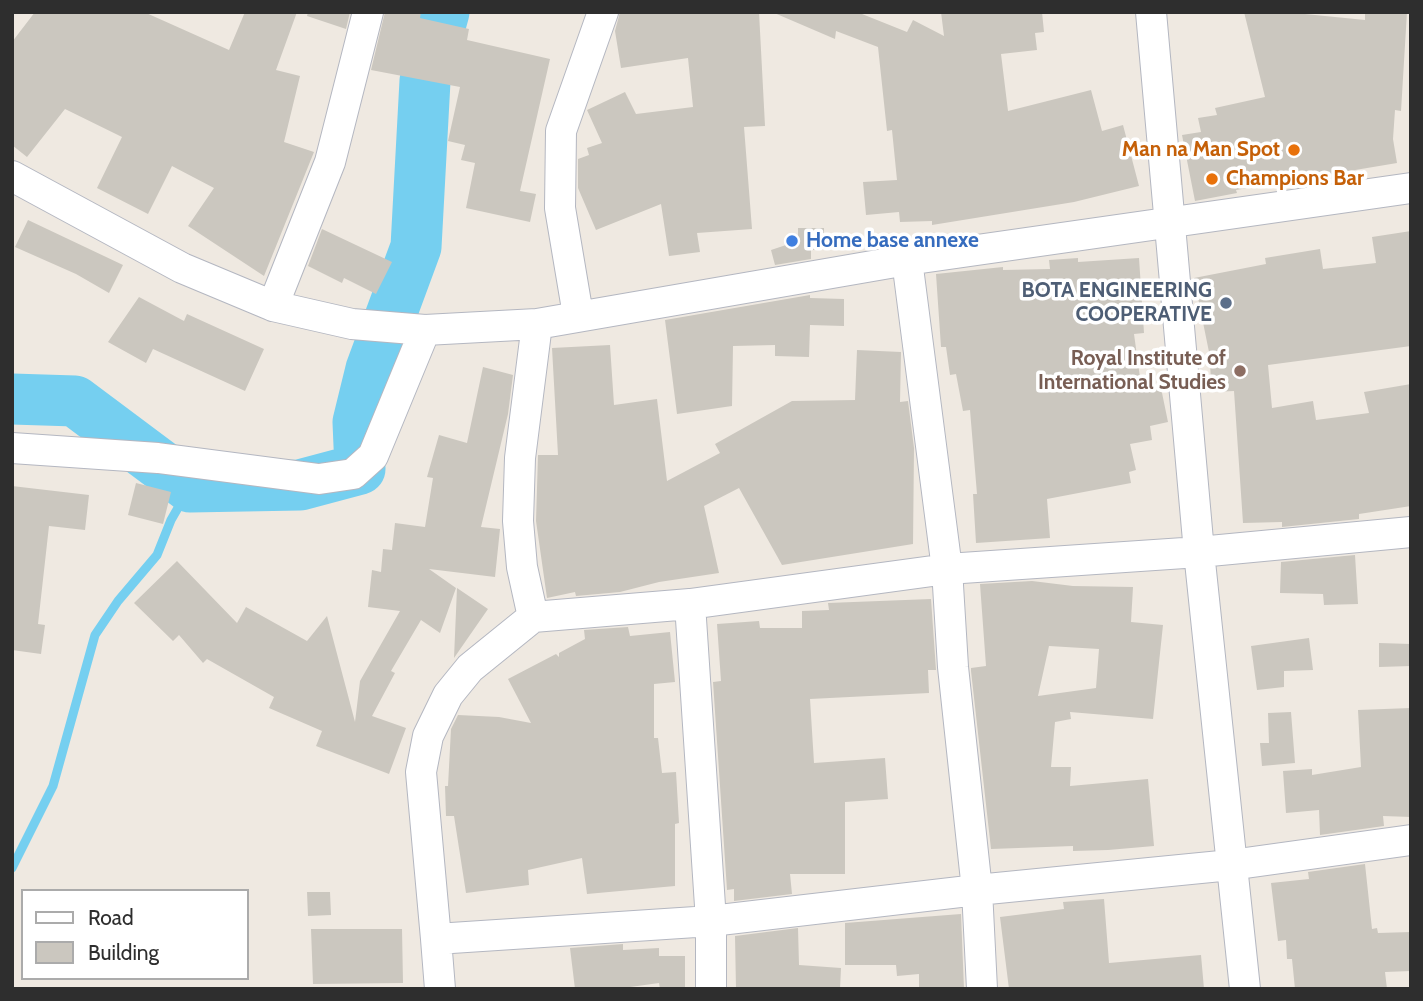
<!DOCTYPE html>
<html>
<head>
<meta charset="utf-8">
<style>
  body { margin:0 }
  #map { position:relative; width:1423px; height:1001px; overflow:hidden; background:#efe9e1; font-family:Cabin,sans-serif }
  canvas { display:block }
  .frame { position:absolute; inset:0; border:14px solid #2e2e2e; pointer-events:none }
  .legend { position:absolute; left:21px; top:889px; width:228px; height:91px; box-sizing:border-box; background:#fff; border:2px solid #ababab; margin:0; padding:9px 12px; list-style:none; font-size:21px; color:#2e2e2e }
  .legend li { display:flex; align-items:center; gap:14px; height:35px }
  .legend b { width:35px; border:2px solid #ababab }
</style>
</head>
<body>
<div id="map">
<canvas width="1423" height="1001"></canvas>
<div class="frame"></div>
<ul class="legend">
<li><b style="height:9px;background:#fff"></b>Road</li>
<li><b style="height:19px;background:#cbc7bf"></b>Building</li>
</ul>
</div>
<script>
const ctx = document.querySelector('canvas').getContext('2d');
ctx.lineJoin = 'round';
function shape(rows) {
  const path = new Path2D();
  for (const r of rows) {
    path.moveTo(r[0], r[1]);
    for (let i = 2; i < r.length; i += 2) path.lineTo(r[i], r[i + 1]);
  }
  return path;
}
function stroke(path, color, width, dash) {
  ctx.strokeStyle = color;
  ctx.lineWidth = width;
  ctx.lineCap = dash ? 'butt' : 'round';
  ctx.setLineDash(dash || []);
  ctx.stroke(path);
}
function fillPath(path, color) {
  ctx.fillStyle = color;
  ctx.fill(path, 'evenodd');
}
function write(font, color, halo, rows, align = 'center') {
  ctx.font = font + ' Cabin,sans-serif';
  ctx.lineWidth = 7;
  ctx.setLineDash([]);
  ctx.textBaseline = 'middle';
  ctx.strokeStyle = halo;
  ctx.fillStyle = color;
  for (const [text, x, y, turn = 0] of rows) {
    ctx.save();
    ctx.translate(x, y);
    ctx.rotate((+turn || 0) * Math.PI / 180);
    ctx.textAlign = isNaN(turn) ? turn : align;
    if (halo) ctx.strokeText(text, 0, 0);
    ctx.fillText(text, 0, 0);
    ctx.restore();
  }
}
stroke(shape([
  [12,868,53,786,95,635,118,601,157,555,171,520,190,487]
]), '#75cff0', 9);
stroke(shape([
  [12,399,75,401,190,487,300,485,360,469,358,422,371,369,416,247,425,81,444,12]
]), '#75cff0', 51);
fillPath(shape([
  [35,12,144,12,229,50,245,12,297,12,276,70,300,76,284,142,314,152,264,276,188,226,214,188,172,166,148,214,97,188,122,137,65,109,27,157,12,145,12,42],
  [308,12,350,12,346,29,307,16],
  [385,12,421,12,420,18,469,29,467,40,550,59,520,191,536,194,530,222,466,208,475,163,461,160,465,145,448,141,460,87,371,70],
  [620,12,759,12,765,126,744,127,752,229,697,233,700,252,669,256,661,204,596,230,578,188,578,159,589,155,587,148,602,143,587,110,625,92,636,114,693,107,688,58,621,68,615,31],
  [772,12,857,12,907,32,913,20,944,36,941,12,1042,12,1044,32,1035,33,1037,50,1001,54,1008,111,1091,90,1102,131,1123,125,1139,186,1074,202,932,225,932,221,900,222,899,212,866,215,863,182,897,180,892,130,887,131,878,47,836,31,835,39],
  [1244,12,1285,12,1365,20,1365,12,1407,12,1401,111,1395,110,1393,139,1397,163,1236,190,1237,193,1195,201,1182,135,1201,132,1198,118,1217,115,1215,108,1265,97],
  [28,220,123,265,109,293,76,274,15,247],
  [798,228,824,228,824,250,811,250,811,259,775,265,771,250,798,241],
  [322,229,392,262,376,294,344,278,342,283,308,266],
  [1411,231,1411,346,1268,365,1272,408,1313,401,1316,420,1369,413,1364,392,1411,384,1411,506,1359,514,1359,519,1282,527,1282,522,1243,523,1234,391,1212,392,1209,352,1194,278,1266,264,1265,258,1320,249,1323,269,1376,263,1372,237],
  [1078,258,1078,262,1139,258,1144,333,1134,334,1142,392,1161,388,1168,422,1150,426,1152,440,1130,444,1136,470,1129,472,1131,483,1047,499,1050,538,976,543,973,494,977,494,970,410,963,411,956,374,950,375,946,347,941,347,936,274,1003,267,1003,270,1050,269,1049,260],
  [810,295,810,298,844,299,844,326,810,325,809,357,775,356,775,345,733,346,732,406,677,414,665,320],
  [139,297,184,321,187,314,264,349,245,391,153,349,146,363,108,342],
  [610,345,614,405,657,399,667,481,720,453,715,444,792,401,855,400,857,350,901,352,900,402,908,401,914,448,913,544,782,565,739,488,704,506,719,573,659,582,620,592,576,596,575,592,547,598,536,521,538,455,558,455,552,348],
  [483,367,513,375,508,414,481,527,500,529,495,577,429,569,456,588,440,633,421,620,391,671,395,673,372,716,406,728,389,774,316,746,322,731,269,708,274,697,207,659,203,663,179,635,173,641,134,603,177,561,237,623,246,607,307,641,327,616,355,722,360,681,400,611,368,607,372,570,381,572,383,549,392,550,395,523,425,527,433,478,427,477,439,435,467,443],
  [136,483,171,492,163,524,128,515],
  [12,486,89,495,85,530,49,526,38,624,45,625,41,654,12,650],
  [1355,555,1358,604,1324,605,1323,594,1280,593,1281,562],
  [1032,581,1073,586,1133,587,1131,622,1163,625,1153,719,1070,712,1071,719,1055,722,1051,767,1071,767,1070,786,1148,779,1154,846,1108,850,1073,851,1073,846,991,849,971,671,971,668,986,666,980,584],
  [1049,646,1099,649,1096,688,1038,696],
  [457,588,488,609,454,658],
  [931,599,936,670,928,670,929,693,810,699,814,763,885,758,888,799,845,802,845,874,790,874,792,894,734,901,734,889,727,890,713,682,721,681,717,624,759,621,760,628,802,628,802,611,829,610,828,603],
  [628,627,630,636,670,632,675,682,654,684,654,738,658,738,662,773,676,772,679,823,675,824,675,886,587,894,582,858,528,870,529,885,466,893,454,816,446,816,445,786,448,786,451,729,458,715,499,717,531,723,508,679,556,654,559,657,559,653,585,639,584,630],
  [1309,638,1313,670,1284,671,1284,687,1257,690,1251,646],
  [1379,643,1411,644,1411,666,1379,667],
  [1411,708,1411,817,1383,816,1384,826,1320,835,1319,810,1286,813,1283,771,1312,769,1312,775,1361,767,1358,710],
  [1291,712,1295,763,1262,766,1260,743,1269,743,1268,713],
  [1365,864,1372,929,1377,928,1378,933,1411,932,1411,971,1385,972,1387,989,1295,989,1292,959,1287,959,1286,940,1278,941,1271,883,1309,879,1308,872],
  [307,892,330,892,331,915,308,916],
  [1104,899,1109,963,1201,955,1204,989,1009,989,1000,917,1064,909,1063,902],
  [961,914,964,989,919,989,919,974,897,976,896,965,845,965,845,923],
  [798,928,799,965,841,968,840,989,736,989,735,936],
  [311,929,402,929,403,983,313,984],
  [623,944,623,950,659,948,659,956,685,956,685,989,660,989,659,983,616,989,575,989,570,948]
]), '#cbc7bf');
const minor = shape([
  [1151,12,1199,552,1245,989],
  [12,176,182,268,273,306,352,324,425,330,537,324,907,260,1411,188],
  [907,260,947,569,953,667,977,890,982,989],
  [273,306,330,162,368,12],
  [578,315,560,208,561,131,603,12],
  [12,448,158,458,319,479,353,474,373,456,425,330],
  [690,604,711,921,711,989],
  [533,617,522,567,518,521,520,458,537,324],
  [436,939,421,772,428,736,448,695,470,668,533,617,690,604,947,569,1199,552,1411,532],
  [440,989,436,939,711,921,977,890,1231,865,1411,840]
]);
stroke(minor, '#b4b7c1', 32);
stroke(minor, '#fff', 30);
for (const [x, y, r, color] of [
  [1294,150,7,"#e8710a"],
  [1212,179,7,"#e8710a"],
  [792,241,7,"#3f7fe0"],
  [1226,303,7,"#5c6f8a"],
  [1240,371,7,"#8d6e63"]
]) {
  const dot = new Path2D();
  dot.arc(x, y, r, 0, 2 * Math.PI);
  ctx.fillStyle = color;
  ctx.fill(dot);
  stroke(dot, '#fff', 2.5);
}
write('bold 21px', '#c56008', '#fff', [
  ["Man na Man Spot",1280,150],
  ["Champions Bar",1226,179,"left"]
], 'right');
write('bold 21px', '#366cbe', '#fff', [
  ["Home base annexe",806,241]
], 'left');
write('bold 21px', '#4e5e75', '#fff', [
  ["BOTA ENGINEERING",1212,291],
  ["COOPERATIVE",1212,315]
], 'right');
write('bold 21px', '#785e54', '#fff', [
  ["Royal Institute of",1226,359],
  ["International Studies",1226,383]
], 'right');
</script>
</body>
</html>
